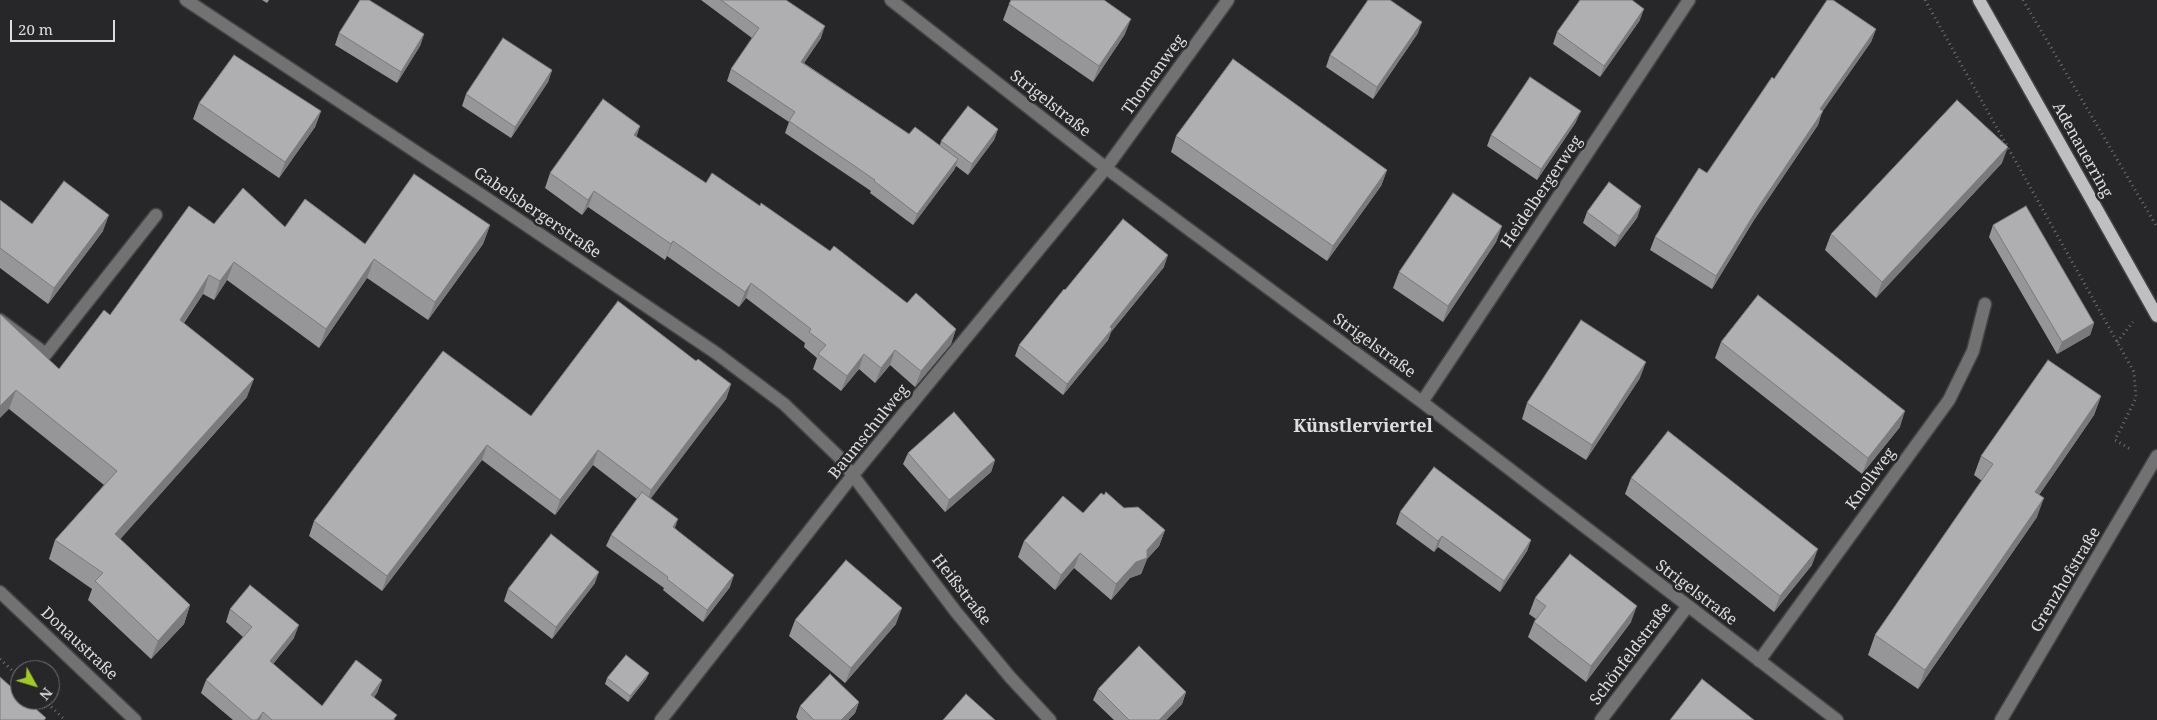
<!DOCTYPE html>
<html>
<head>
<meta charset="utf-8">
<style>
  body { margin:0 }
  #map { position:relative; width:2157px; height:720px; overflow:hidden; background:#272628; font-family:"Noto Serif",serif }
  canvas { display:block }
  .north { position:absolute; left:10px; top:660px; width:50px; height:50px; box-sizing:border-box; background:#272628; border:1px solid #706f71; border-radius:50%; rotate:129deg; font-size:14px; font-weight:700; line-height:20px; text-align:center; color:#dddcde }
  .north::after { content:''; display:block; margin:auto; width:18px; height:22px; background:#a1c92a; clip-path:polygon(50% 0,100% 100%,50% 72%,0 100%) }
  .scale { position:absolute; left:10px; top:20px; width:105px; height:22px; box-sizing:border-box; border:2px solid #dddcde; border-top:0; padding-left:6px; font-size:15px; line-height:18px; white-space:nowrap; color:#dddcde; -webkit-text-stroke:4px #272628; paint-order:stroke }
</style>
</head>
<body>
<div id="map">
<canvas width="2157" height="720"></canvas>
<div class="north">N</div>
<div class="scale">20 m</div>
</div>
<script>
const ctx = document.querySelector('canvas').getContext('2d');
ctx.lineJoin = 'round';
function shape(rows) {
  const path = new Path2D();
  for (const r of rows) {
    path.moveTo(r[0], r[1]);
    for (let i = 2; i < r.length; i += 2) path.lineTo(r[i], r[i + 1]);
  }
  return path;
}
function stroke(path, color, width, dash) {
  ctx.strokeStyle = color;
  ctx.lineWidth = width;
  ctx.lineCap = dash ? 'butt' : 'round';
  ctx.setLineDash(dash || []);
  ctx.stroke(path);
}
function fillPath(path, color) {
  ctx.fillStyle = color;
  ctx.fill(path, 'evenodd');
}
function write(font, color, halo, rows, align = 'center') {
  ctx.font = font + ' "Noto Serif",serif';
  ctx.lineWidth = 5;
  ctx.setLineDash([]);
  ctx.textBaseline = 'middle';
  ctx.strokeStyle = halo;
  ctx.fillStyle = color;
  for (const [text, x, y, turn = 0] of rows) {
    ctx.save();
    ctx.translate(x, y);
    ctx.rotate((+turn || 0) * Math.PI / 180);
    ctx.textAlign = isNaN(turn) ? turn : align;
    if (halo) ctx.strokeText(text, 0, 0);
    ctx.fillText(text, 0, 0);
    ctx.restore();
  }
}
const minor = shape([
  [186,0,486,198,716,353,784,404,839,457,956,612,1010,677,1050,720],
  [891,0,1106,168,1422,402,1837,720],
  [0,320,46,354,156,215],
  [1422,402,1689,0],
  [0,592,135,720],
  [1759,661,1949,400,1973,351,1985,304],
  [661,720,853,475,1106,168,1228,0],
  [1601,720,1687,607],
  [2001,720,2157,456]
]);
const major = shape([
  [1979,0,2157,316]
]);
stroke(minor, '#444345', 15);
stroke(major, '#444345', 15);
stroke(shape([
  [1925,0,2134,372,2136,398,2115,440,2132,450],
  [2023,0,2157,227],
  [2117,342,2133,322],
  [0,659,20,678],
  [44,700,65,720]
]), '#706f71', 3, [1, 4]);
stroke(minor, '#727273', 12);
stroke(major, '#bfbec1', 12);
fillPath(shape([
  [262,0,269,0,267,3],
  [701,0,786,0,821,38,804,63,909,134,940,145,941,141,998,129,994,140,968,175,956,166,954,170,913,225,870,193,871,191,785,133,789,122,727,81,731,69,752,38],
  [1009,4,1125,34,1093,82,1003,20],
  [1640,20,1600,77,1553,44,1557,32],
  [1876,29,1871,42,1822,112,1818,125,1754,220,1712,289,1650,250,1655,237,1707,173,1774,79],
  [339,33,424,34,420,46,397,83,335,45],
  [1418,33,1373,99,1326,67,1330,55],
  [552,70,548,82,511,138,462,106,466,94],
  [199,103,321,111,315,127,279,178,193,119],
  [1576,122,1537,180,1487,146,1491,135],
  [640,126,636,137,706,183,760,206,907,303,956,329,951,344,915,387,890,365,875,383,859,369,841,391,813,369,817,358,804,347,805,343,746,298,739,307,667,256,665,260,588,207,582,215,545,188,550,173],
  [1176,136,1387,170,1381,186,1327,261,1171,152],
  [2002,163,1876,298,1825,250,1831,234],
  [0,200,32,224,103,231,48,304,0,268],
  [1641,206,1637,218,1615,247,1583,223,1587,212],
  [214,224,285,227,365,244,490,225,483,244,428,320,367,278,319,348,227,280,214,300,203,294,184,323,247,397,120,539,190,605,184,624,151,659,88,600,92,589,49,559,55,540,104,485,9,409,0,314,59,369,110,315],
  [1993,225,2094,323,2090,335,2057,354,1989,237],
  [1502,226,1496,242,1443,322,1393,288,1399,272],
  [1164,267,1111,332,1108,340,1063,395,1015,356,1019,345,1065,290],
  [1721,342,1900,427,1862,474,1715,358],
  [696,361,731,384,726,399,650,499,675,528,730,587,703,622,663,590,664,588,606,546,611,535,637,499,593,465,555,515,482,460,382,591,309,536,314,521,531,416],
  [1640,378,1586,460,1522,419,1527,403],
  [2101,396,2094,415,2039,495,2037,517,1918,689,1868,655,1875,635,1982,481,1974,475,1981,456],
  [908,453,995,460,991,472,945,512,903,464],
  [1631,478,1812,565,1774,612,1625,494],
  [1124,508,1165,530,1159,546,1147,559,1141,574,1130,578,1111,600,1074,568,1055,590,1018,557,1024,541,1083,513],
  [1400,512,1531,540,1527,551,1500,592,1438,547,1434,552,1396,524],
  [595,583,552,639,504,601,508,589],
  [1535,598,1631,622,1586,682,1528,637,1534,622,1536,619,1529,614],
  [230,609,294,638,273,664,322,706,382,680,377,693,374,697,395,720,233,720,201,693,206,680,243,637,226,622],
  [795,620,896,624,845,683,789,636],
  [649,673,646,679,628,702,605,684,607,678],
  [1098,689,1186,692,1182,704,1166,720,1114,720,1093,700],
  [859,702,855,713,848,720,798,720,796,717,800,706]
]), '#969698');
fillPath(shape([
  [1644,9,1640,20,1600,77,1604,66],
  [1131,19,1125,34,1093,82,1099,66],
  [1422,22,1418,33,1373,99,1377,87],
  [825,26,821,38,797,73,801,62],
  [1876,29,1871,42,1822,112,1818,125,1754,220,1712,289,1716,276,1820,109],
  [424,34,420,46,397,83,401,72],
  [552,70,548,82,511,138,515,127],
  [321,111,315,127,279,178,285,162],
  [1581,111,1576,122,1537,180,1541,169],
  [640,126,635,141,634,135],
  [998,129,994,140,968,175,972,164],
  [2008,147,2002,163,1876,298,1882,282],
  [958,159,954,170,913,225,917,214],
  [1387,170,1381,186,1327,261,1333,246],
  [594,191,588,207,582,215,588,200],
  [1641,206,1637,218,1615,247,1619,236],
  [109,215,103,231,48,304,54,288],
  [490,225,483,244,428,320,435,302],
  [1502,226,1496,242,1443,322,1448,306],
  [673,241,667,256,665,260,671,244],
  [1168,255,1164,267,1111,332,1108,340,1063,395,1067,384,1110,327],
  [374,259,367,278,319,348,326,329],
  [234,262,227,280,214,300,220,281],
  [209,275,203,294,173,338,180,320],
  [751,283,746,298,739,307,745,292],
  [2094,323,2090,335,2057,354,2062,342],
  [956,329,951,344,915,387,921,371],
  [895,350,890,365,875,383,881,368],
  [864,354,859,369,841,391,847,376],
  [1646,362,1640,378,1586,460,1592,445],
  [254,379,247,397,108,553,115,534],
  [731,384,726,399,646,505,651,490],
  [16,390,9,409,0,418,0,406],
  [2101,396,2094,415,2028,511,2035,492],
  [1905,411,1900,427,1862,474,1868,458],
  [487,445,482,460,382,591,387,576],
  [598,450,593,465,555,515,560,500],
  [995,460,991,472,945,512,949,500],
  [2044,498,2037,517,1918,689,1925,670],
  [678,519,674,531,673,527],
  [1165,530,1159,546,1147,559,1141,574,1130,578,1111,600,1116,584],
  [1442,536,1438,547,1434,552,1438,541],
  [1531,540,1527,551,1500,592,1504,581],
  [1818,549,1812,565,1774,612,1780,596],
  [1080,553,1074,568,1055,590,1061,575],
  [599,572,595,583,552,639,556,627],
  [734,575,730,587,703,622,707,610],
  [190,605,184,624,151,659,158,641],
  [1637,606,1631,622,1586,682,1591,666],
  [902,608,896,624,845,683,851,668],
  [299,625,294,638,265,674,270,661],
  [649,673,646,679,628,702,630,696],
  [382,680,377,693,366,708,371,695],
  [1186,692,1182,704,1166,720,1159,720],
  [859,702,855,713,848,720,841,720],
  [263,712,260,720,257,720]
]), '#7a7a7c');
const building = shape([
  [360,0,369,0,424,34,401,72,339,33,360,0],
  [721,0,786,0,825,26,801,62,909,134,915,127,958,159,917,214,874,181,875,180,789,121,795,112,731,69,759,28,721,0],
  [1011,0,1104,0,1131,19,1099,66,1009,4,1011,0],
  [1368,0,1390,0,1422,22,1377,87,1330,55,1368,0],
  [1580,0,1632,0,1644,9,1604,66,1557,32,1580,0],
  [1827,0,1833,0,1876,29,1820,109,1823,111,1759,206,1716,276,1655,237,1699,168,1707,173,1772,77,1774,79,1827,0],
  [503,38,552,70,515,127,466,94,503,38],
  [234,55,321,111,285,162,199,103,234,55],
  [1233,59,1387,170,1333,246,1176,136,1233,59],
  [1530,77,1581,111,1541,169,1491,135,1530,77],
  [603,99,640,126,634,135,706,183,712,173,760,206,761,203,830,251,834,246,907,303,916,293,956,329,921,371,895,350,881,368,864,354,847,376,818,354,826,345,809,332,811,329,751,283,745,292,673,241,671,244,594,191,588,200,550,173,603,99],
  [1957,100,2008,147,1882,282,1831,234,1957,100],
  [968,106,998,129,972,164,941,141,968,106],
  [414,174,490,225,435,302,374,259,326,329,234,262,220,281,209,275,180,320,254,379,115,534,190,605,158,641,95,581,103,573,55,540,117,471,16,390,0,406,0,314,59,369,104,310,110,315,189,206,214,224,243,188,285,227,305,199,365,244,414,174],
  [64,181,109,215,54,288,0,248,0,200,32,224,64,181],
  [1609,182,1641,206,1619,236,1587,212,1609,182],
  [1453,193,1502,226,1448,306,1399,272,1453,193],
  [2026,206,2094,323,2062,342,1993,225,2026,206],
  [1123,219,1168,255,1110,327,1112,329,1067,384,1019,345,1064,289,1065,290,1123,219],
  [1758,295,1905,411,1868,458,1721,342,1758,295],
  [618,301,696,361,698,359,731,384,651,490,598,450,560,500,487,445,387,576,314,521,443,351,531,416,618,301],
  [1581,320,1646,362,1592,445,1527,403,1581,320],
  [2048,360,2101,396,2035,492,2044,498,1925,670,1875,635,1993,464,1981,456,2048,360],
  [954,412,995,460,949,500,908,453,954,412],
  [1668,431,1818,549,1780,596,1631,478,1668,431],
  [1434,467,1531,540,1504,581,1442,536,1438,541,1400,512,1434,467],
  [642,492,678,519,673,527,734,575,707,610,667,579,668,577,611,535,642,492],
  [1106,492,1124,508,1138,507,1165,530,1147,550,1147,558,1136,562,1116,584,1080,553,1061,575,1024,541,1063,496,1083,513,1101,493,1104,495,1106,492],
  [551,534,599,572,556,627,508,589,551,534],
  [1570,554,1637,606,1591,666,1534,622,1546,606,1535,598,1570,554],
  [846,560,902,608,851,668,795,620,846,560],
  [250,585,299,625,270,661,322,706,356,660,382,680,371,695,397,715,393,720,272,720,263,712,257,720,252,720,206,680,252,627,230,609,250,585],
  [1139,646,1186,692,1159,720,1129,720,1098,689,1139,646],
  [626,655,649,673,630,696,607,678,626,655],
  [830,674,859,702,841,720,814,720,800,706,830,674],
  [0,677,20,695,20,700,26,700,46,718,44,720,0,720,0,677],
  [1702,679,1754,720,1670,720,1702,679],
  [966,694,995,720,943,720,966,694]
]);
fillPath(building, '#afaeb1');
stroke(building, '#7a7a7c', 1);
write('16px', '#dddcde', '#272628', [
  ["Thomanweg",1154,75,-54],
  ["Strigelstraße",1050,104,38],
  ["Adenauerring",2082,150,61],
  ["Heidelbergerweg",1542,192,-56],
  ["Gabelsbergerstraße",537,213,34],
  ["Strigelstraße",1374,346,36],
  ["Baumschulweg",869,432,-51],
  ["Knollweg",1871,479,-54],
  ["Grenzhofstraße",2066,580,-59],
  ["Heißstraße",961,590,52],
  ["Strigelstraße",1696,593,37],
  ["Donaustraße",79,644,43],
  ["Schönfeldstraße",1631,654,-53]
]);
write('bold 18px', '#dddcde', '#272628', [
  ["Künstlerviertel",1363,427]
]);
</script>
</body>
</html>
